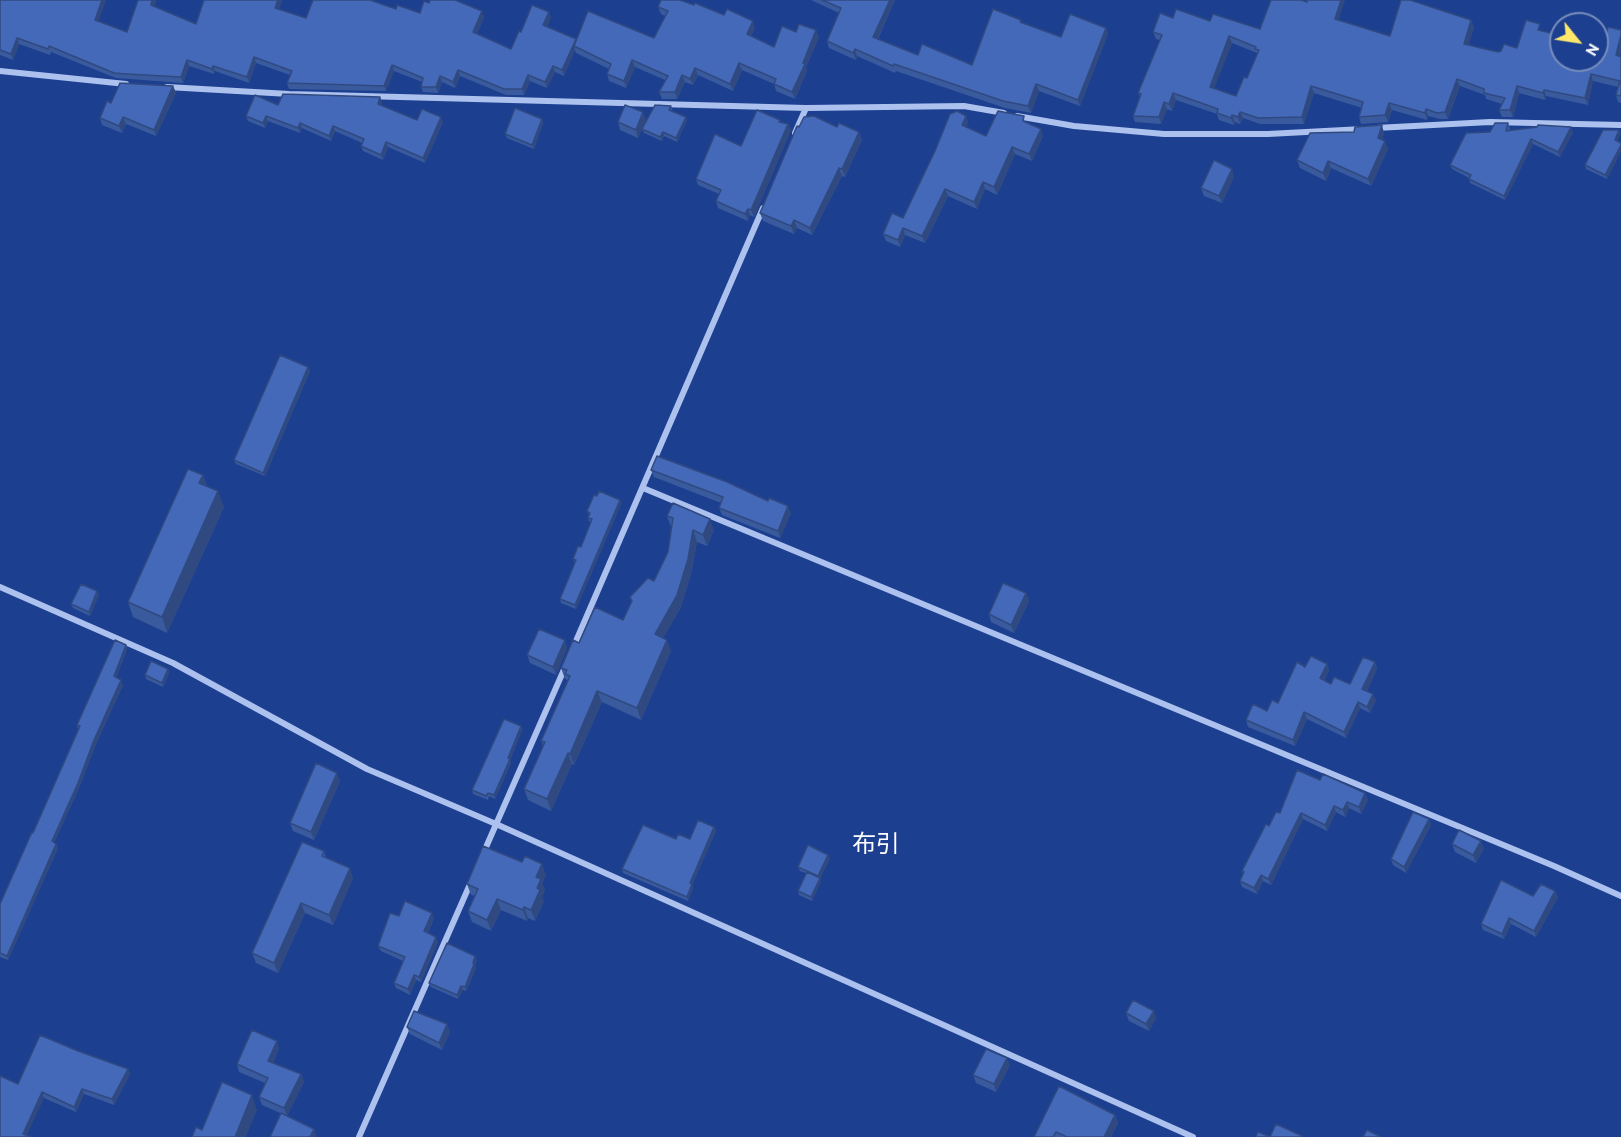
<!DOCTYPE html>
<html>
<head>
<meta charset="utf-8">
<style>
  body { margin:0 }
  #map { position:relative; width:1621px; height:1137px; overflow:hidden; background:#1c3f90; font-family:"PT Sans",sans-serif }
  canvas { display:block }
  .north { position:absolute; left:1549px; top:12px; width:60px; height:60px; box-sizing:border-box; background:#1c3f90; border:2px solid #778cbc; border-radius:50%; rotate:120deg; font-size:16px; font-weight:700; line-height:24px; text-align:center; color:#fff }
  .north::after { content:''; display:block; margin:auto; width:21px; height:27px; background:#fee769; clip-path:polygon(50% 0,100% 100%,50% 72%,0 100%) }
</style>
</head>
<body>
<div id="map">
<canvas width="1621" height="1137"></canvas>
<div class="north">N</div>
</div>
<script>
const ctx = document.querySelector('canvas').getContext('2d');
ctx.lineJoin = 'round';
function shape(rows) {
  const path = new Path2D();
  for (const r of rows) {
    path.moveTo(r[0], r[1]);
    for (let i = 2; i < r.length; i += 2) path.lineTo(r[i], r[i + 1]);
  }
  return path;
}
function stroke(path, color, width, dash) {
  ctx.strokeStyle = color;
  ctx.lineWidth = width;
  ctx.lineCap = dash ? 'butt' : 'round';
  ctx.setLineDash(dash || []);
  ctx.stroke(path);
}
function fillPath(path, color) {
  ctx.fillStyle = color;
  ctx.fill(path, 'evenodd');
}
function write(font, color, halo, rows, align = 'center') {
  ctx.font = font + ' "PT Sans","Noto Sans JP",sans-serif';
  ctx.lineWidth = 4.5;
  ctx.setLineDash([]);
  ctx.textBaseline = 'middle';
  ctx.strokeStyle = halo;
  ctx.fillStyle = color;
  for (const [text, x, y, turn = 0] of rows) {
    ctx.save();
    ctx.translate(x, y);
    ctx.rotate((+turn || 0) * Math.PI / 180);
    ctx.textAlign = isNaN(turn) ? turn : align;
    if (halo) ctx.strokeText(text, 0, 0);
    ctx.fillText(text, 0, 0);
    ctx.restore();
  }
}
stroke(shape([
  [0,71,126,84],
  [167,87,289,94,806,108,964,106,1004,113],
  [1017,116,1074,126,1164,134,1268,134,1363,129],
  [1376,128,1490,122,1621,125],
  [795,133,806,108],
  [643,488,1554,866,1621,896],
  [0,587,173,663,367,769,496,824,1193,1137],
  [573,648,763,208],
  [483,854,566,665],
  [359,1137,471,882]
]), '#acc1ee', 6);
fillPath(shape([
  [0,0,99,21,127,32,138,0,156,0,154,7,196,24,204,0,282,0,279,9,306,18,396,9,420,13,429,3,484,17,477,34,511,49,521,32,551,17,547,27,576,39,576,40,654,38,665,16,661,14,658,7,755,28,751,36,774,47,796,32,819,37,806,67,807,71,795,99,776,91,774,84,742,70,733,91,698,75,693,85,685,82,677,99,662,99,659,92,665,80,635,67,626,88,609,81,607,74,609,69,576,53,575,50,564,76,555,72,547,88,530,81,524,95,506,95,460,76,455,88,442,82,438,93,423,92,421,87,422,82,394,71,386,91,289,89,287,83,290,75,256,63,249,83,215,71,214,74,189,66,183,83,116,78,51,52,50,55,19,44,13,60,0,55],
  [811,0,895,0,878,39,918,55,972,65,1021,20,1022,23,1061,37,1106,28,1108,34,1080,106,1039,91,1031,113,1005,108,896,71,895,73,857,56,856,60,829,48,827,41,839,13],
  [1173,18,1210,21,1260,29,1339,20,1390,36,1471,20,1474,27,1468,45,1498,52,1517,48,1542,31,1559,35,1561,42,1558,52,1599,62,1621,30,1621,51,1620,56,1621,57,1621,103,1618,102,1616,95,1618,87,1593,81,1588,105,1546,96,1545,100,1519,93,1513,117,1502,117,1499,110,1502,104,1486,99,1485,95,1460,86,1448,119,1440,119,1428,116,1427,120,1392,110,1388,122,1361,124,1359,117,1362,108,1314,93,1304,124,1260,124,1243,118,1240,124,1235,122,1234,125,1219,120,1217,114,1176,100,1172,111,1167,109,1161,124,1135,122,1133,116,1140,97,1138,93,1160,40,1156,39,1153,32],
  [1232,43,1257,53,1257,54,1247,78,1236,96,1214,88],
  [173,86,176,93,156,136,126,124,122,133,102,125,100,118,111,103],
  [382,102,381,105,417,120,443,122,425,163,388,147,383,160,363,151,361,146,362,143,335,131,331,141,302,128,300,133,268,121,265,128,248,121,246,116,278,105],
  [671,106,672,111,686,117,687,120,677,142,664,136,662,141,644,133,642,129],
  [966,116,968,123,966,127,986,136,1027,123,1043,136,1032,161,1015,154,997,195,985,189,977,209,948,196,925,243,905,235,900,247,886,241,883,234,903,218],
  [542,119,543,123,534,149,507,138,505,134],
  [646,120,638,138,620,130,618,122],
  [780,120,781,123,788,124,791,130,754,217,750,215,748,221,718,208,716,201,719,194,698,185,696,179,741,146],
  [1508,123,1510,128,1509,131,1573,132,1560,157,1533,144,1505,200,1470,183,1469,178,1452,169,1450,165,1490,132],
  [799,127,837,127,859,132,862,140,845,177,842,176,812,235,797,228,794,234,763,221,760,213],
  [1619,130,1620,134,1617,141,1621,143,1621,151,1607,179,1586,169,1585,165],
  [1384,133,1382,140,1388,149,1371,186,1331,168,1326,181,1300,168,1297,160],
  [1234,177,1222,203,1204,196,1201,188],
  [308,367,310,371,265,476,236,464,234,460],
  [651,470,768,501,791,513,780,538,722,515,719,508,721,503,654,477],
  [203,475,207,486,224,507,167,633,133,617,128,602],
  [597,496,620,500,621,504,576,609,561,603,560,599,575,563,573,559,581,547,591,522,589,521,588,518,589,515,587,511],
  [667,516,714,530,707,546,697,542,692,570,681,607,663,638,671,651,641,720,602,702,574,765,572,764,551,811,528,800,524,789,543,746,541,741,568,680,565,679,561,668,579,643,623,620,631,602,630,597,654,581,668,552,671,527],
  [97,591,99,595,90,616,73,608,71,604],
  [1026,593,1029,601,1014,633,991,622,989,614],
  [126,645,127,649,116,678,123,685,96,744,79,788,54,843,56,844,58,848,8,960,0,957,0,904,33,833,78,729,77,725],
  [567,648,556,675,530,663,527,655],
  [1375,662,1377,669,1367,691,1376,700,1370,713,1360,708,1346,738,1307,719,1295,746,1248,727,1246,720,1267,711,1278,703,1305,667,1327,664,1329,670,1324,681,1331,684,1350,684],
  [168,669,169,673,163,687,146,679,145,675],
  [521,726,522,730,510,760,511,763,495,799,489,796,488,800,473,794,472,790],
  [1320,780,1365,793,1368,800,1361,814,1349,808,1345,817,1336,812,1327,831,1303,819,1271,885,1263,881,1257,894,1242,887,1240,881,1243,874,1242,871,1269,826,1280,813],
  [340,781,314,840,293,831,290,823],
  [1429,819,1431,825,1406,873,1393,865,1391,859],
  [714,827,716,831,692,885,693,888,688,901,623,873,622,869,676,839,690,839],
  [1452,844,1484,848,1476,863,1455,852],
  [324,851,326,858,353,878,333,925,305,913,278,973,256,963,252,953],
  [830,859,820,878,821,881,812,901,799,895,798,891,806,873,800,871,798,867],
  [546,875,542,884,545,890,542,897,544,901,535,921,528,918,527,921,501,910,491,931,472,922,468,911,475,896,471,895,467,884],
  [1555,891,1558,897,1536,937,1511,924,1504,939,1483,930,1481,924,1533,896],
  [399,916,434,918,428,933,438,942,421,982,416,980,410,995,396,988,394,983,403,961,381,951,378,946],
  [477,960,475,965,476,968,466,991,463,990,458,999,431,987,429,983],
  [1126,1013,1156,1018,1149,1031,1129,1021],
  [447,1024,450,1032,442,1050,410,1034,407,1027],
  [279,1048,273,1063,301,1074,304,1082,287,1116,262,1105,259,1097,265,1083,239,1072,237,1064],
  [78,1051,128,1069,130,1074,114,1105,84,1094,76,1112,44,1098,0,1137],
  [1010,1065,996,1092,976,1083,973,1075],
  [1115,1115,1118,1123,1111,1137,1034,1137]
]), '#3a5a9e');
fillPath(shape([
  [102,0,106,0,97,26,95,20],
  [152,0,156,0,153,11,151,5],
  [278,0,282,0,278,13,275,8],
  [890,0,895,0,875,44,873,37],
  [1341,0,1345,0,1337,26,1335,19],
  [482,11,484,17,475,38,473,32],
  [549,12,551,17,545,31,543,25],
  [1471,20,1474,27,1467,50,1464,44],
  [753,21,755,28,749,40,747,34],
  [1106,28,1108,34,1080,106,1078,100],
  [816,30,819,37,806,67,807,71,795,99,792,92,803,63],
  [1559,35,1561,42,1557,58,1554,51],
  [1621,35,1621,51,1618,62,1616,55],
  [1229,36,1232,43,1212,94,1210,87],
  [17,38,19,44,13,60,11,54],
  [576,39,578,44,574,46,575,50,564,76,562,70],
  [855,49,857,56,856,60,853,53],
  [254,57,256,63,249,83,247,77],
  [187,60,189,66,183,83,181,77],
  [632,60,635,67,626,88,624,81],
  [739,63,742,70,733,91,730,84],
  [392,65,394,71,386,91,384,86],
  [213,66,215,71,214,74,212,69],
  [553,66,555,72,547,88,545,82],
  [695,68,698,75,693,85,690,79],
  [458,70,460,76,455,88,453,82],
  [1591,74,1593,81,1588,105,1585,98],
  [528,75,530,81,524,95,522,89],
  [682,75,685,82,677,99,675,92],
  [440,76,442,82,438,93,436,87],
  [1457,79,1460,86,1448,119,1445,112],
  [1036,84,1039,91,1031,113,1028,106],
  [173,86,176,93,156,136,154,130],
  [1311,86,1314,93,1304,124,1302,117],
  [1517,86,1519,93,1513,117,1510,110],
  [1544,90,1546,96,1545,100,1543,93],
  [1173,93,1176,100,1172,111,1169,104],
  [380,97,382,102,380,109,378,104],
  [1164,102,1167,109,1161,124,1159,117],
  [1389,103,1392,110,1388,122,1385,115],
  [1426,109,1428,116,1427,120,1425,113],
  [643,112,646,120,638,138,636,130],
  [1240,112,1243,118,1240,124,1238,117],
  [1232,115,1235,122,1234,125,1231,118],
  [266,116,268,121,265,128,263,123],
  [966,116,968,123,964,132,962,125],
  [123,117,126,124,122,133,119,126],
  [441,117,443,122,425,163,423,158],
  [686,117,687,120,677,142,676,138],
  [542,119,543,123,534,149,532,145],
  [300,123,302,128,300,133,298,128],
  [788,124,791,130,754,217,751,210],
  [1382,125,1384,133,1380,146,1378,138],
  [333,126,335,131,331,141,329,136],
  [1571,127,1573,132,1560,157,1558,152],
  [1041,129,1043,136,1032,161,1029,154],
  [1619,130,1620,134,1616,144,1615,140],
  [663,132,664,136,662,141,660,137],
  [859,132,862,140,845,177,842,169],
  [1531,139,1533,144,1505,200,1504,196],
  [1385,141,1388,149,1371,186,1368,179],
  [386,142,388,147,383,160,381,155],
  [1621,145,1621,151,1607,179,1605,175],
  [1012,147,1015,154,997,195,994,187],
  [1328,161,1331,168,1326,181,1323,173],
  [839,168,842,176,812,235,810,228],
  [1232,169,1234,177,1222,203,1219,196],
  [983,182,985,189,977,209,974,202],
  [945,189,948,196,925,243,922,236],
  [748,209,750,215,748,221,745,214],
  [794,220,797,228,794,234,791,226],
  [903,228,905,235,900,247,898,240],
  [308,367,310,371,265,476,263,473],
  [203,475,208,490,199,483],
  [218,491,224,507,167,633,162,617],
  [620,500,621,504,576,609,575,605],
  [788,506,791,513,780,538,778,531],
  [710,519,714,530,707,546,703,535],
  [693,530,697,542,692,570,681,607,659,646,655,634],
  [97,591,99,595,90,616,89,612],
  [1026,593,1029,601,1014,633,1011,625],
  [565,640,567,648,556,675,553,667],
  [667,640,671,651,641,720,637,708],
  [126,645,127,649,115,681,114,676],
  [1375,662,1377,669,1365,696,1362,689],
  [1327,664,1329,670,1322,685,1320,678],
  [168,669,169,673,163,687,162,683],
  [121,680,123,685,96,744,79,788,53,846,52,841,94,740],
  [597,691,602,702,574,765,570,754],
  [1373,694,1376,700,1370,713,1367,707],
  [1358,702,1360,708,1346,738,1344,732],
  [1304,712,1307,719,1295,746,1293,740],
  [521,726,522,730,510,760,511,763,495,799,494,795],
  [568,753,572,764,551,811,547,799],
  [337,773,340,781,314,840,311,832],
  [1365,793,1368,800,1361,814,1359,807],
  [1347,802,1349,808,1345,817,1343,810],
  [1334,806,1336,812,1327,831,1325,825],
  [1301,813,1303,819,1271,885,1268,879],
  [1429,819,1431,825,1406,873,1404,867],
  [714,827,716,831,692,885,693,888,688,901,687,897,690,883],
  [1481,841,1484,848,1476,863,1473,855],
  [56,844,58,848,8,960,7,956],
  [828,855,830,859,820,878,821,881,812,901,811,897,819,879,818,876],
  [542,864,546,875,542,884,545,890,542,897,544,901,535,921,531,910,537,888,536,877],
  [350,868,353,878,333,925,329,915],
  [1261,875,1263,881,1257,894,1254,888],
  [1555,891,1558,897,1536,937,1534,931],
  [497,899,501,910,491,931,487,920],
  [301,903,305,913,278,973,274,963],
  [524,907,528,918,527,921,523,910],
  [432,913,434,918,426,937,424,931],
  [1509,918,1511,924,1504,939,1502,934],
  [436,937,438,942,421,982,419,977],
  [475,956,477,960,475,965,476,968,466,991,465,987],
  [414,975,416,980,410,995,408,989],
  [461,986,463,990,458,999,457,995],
  [1154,1011,1156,1018,1149,1031,1146,1024],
  [447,1024,450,1032,442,1050,439,1043],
  [277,1041,279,1048,271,1068,268,1061],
  [1007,1058,1010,1065,996,1092,994,1084],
  [128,1069,130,1074,114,1105,112,1099],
  [301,1074,304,1082,287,1116,284,1108],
  [82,1089,84,1094,76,1112,74,1107],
  [42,1092,44,1098,26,1137,23,1134],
  [252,1095,257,1110,246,1137,235,1137],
  [1115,1115,1118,1123,1111,1137,1104,1137],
  [314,1129,317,1137,310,1137]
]), '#304a81');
const building = shape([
  [0,0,102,0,95,20,127,32,138,0,152,0,151,5,196,24,204,0,278,0,275,8,306,18,313,0,370,0,396,9,397,5,420,13,424,1,429,3,430,0,455,0,482,11,473,32,511,49,519,31,521,32,532,5,549,12,543,25,576,39,562,70,553,66,545,82,528,75,522,89,504,89,458,70,453,82,440,76,436,87,421,87,423,78,392,65,384,86,287,83,292,71,254,57,247,77,213,66,212,69,187,60,181,77,127,74,114,73,49,46,48,49,17,38,11,54,0,50,0,0],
  [661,0,680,0,694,5,695,3,724,15,727,9,753,21,747,34,774,47,782,26,796,32,799,24,816,30,803,63,805,64,792,92,774,84,776,79,739,63,730,84,695,68,690,79,682,75,675,92,659,92,668,76,632,60,624,81,607,74,611,64,574,46,588,11,654,38,668,11,658,7,661,0],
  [822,0,890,0,873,37,918,55,922,44,972,65,993,9,1021,20,1020,22,1061,37,1070,14,1106,28,1078,100,1036,84,1028,106,1003,101,894,64,893,66,855,49,853,53,827,41,841,8,822,0],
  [1271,0,1301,0,1307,2,1307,0,1341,0,1335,19,1390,36,1401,0,1410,0,1471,20,1464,44,1498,52,1501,51,1504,44,1517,48,1526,20,1540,24,1538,30,1559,35,1554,51,1561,53,1561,60,1591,60,1599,62,1608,27,1621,30,1621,35,1616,55,1621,57,1621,96,1616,95,1620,81,1591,74,1585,98,1544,90,1543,93,1517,86,1510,110,1499,110,1505,98,1484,93,1484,89,1457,79,1445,112,1437,113,1426,109,1425,113,1389,103,1385,115,1359,117,1363,102,1311,86,1302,117,1258,118,1240,112,1238,117,1232,115,1231,118,1217,113,1218,109,1173,93,1169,104,1164,102,1159,117,1133,116,1141,94,1138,93,1162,35,1153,32,1160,13,1173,18,1176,9,1210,21,1213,14,1260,29,1271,0],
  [1229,36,1256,47,1255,49,1259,50,1247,78,1244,77,1236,96,1210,87,1229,36],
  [120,83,173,86,154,130,123,117,119,126,100,118,107,101,111,103,120,83],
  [283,94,380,97,378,104,417,120,422,109,441,117,423,158,386,142,381,155,361,146,364,139,333,126,329,136,300,123,298,128,266,116,263,123,246,116,255,95,278,105,283,94],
  [625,105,643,112,636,130,618,122,625,105],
  [655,105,671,106,669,110,686,117,676,138,663,132,660,137,642,129,655,105],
  [515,108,542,119,532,145,505,134,515,108],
  [757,110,780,120,779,122,788,124,751,210,748,209,745,214,716,201,721,190,696,179,715,134,741,146,757,110],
  [957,111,966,116,962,125,986,136,998,111,1024,116,1023,121,1041,129,1029,154,1012,147,994,187,983,182,974,202,945,189,922,236,903,228,898,240,883,234,892,213,903,218,935,151,950,114,957,111],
  [814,116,837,127,839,123,859,132,842,169,839,168,810,228,794,220,791,226,760,213,797,126,799,127,804,117,814,116],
  [1495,123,1508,123,1506,131,1537,127,1538,125,1571,127,1558,152,1531,139,1504,196,1469,179,1471,175,1450,165,1466,133,1490,132,1495,123],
  [1382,125,1378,138,1385,141,1368,179,1328,161,1323,173,1297,160,1310,133,1354,132,1355,127,1382,125],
  [1603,130,1619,130,1615,140,1621,143,1621,145,1605,175,1585,165,1603,130],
  [1214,160,1232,169,1219,196,1201,188,1214,160],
  [280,355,308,367,263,473,234,460,280,355],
  [657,456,727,482,768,501,769,498,788,506,778,531,719,508,723,497,651,470,657,456],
  [188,469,203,475,199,483,218,491,162,617,128,602,188,469],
  [599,491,620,500,575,605,560,599,576,560,573,559,578,546,581,547,592,519,588,518,590,513,587,511,594,495,597,496,599,491],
  [673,503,710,519,703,535,693,530,688,559,677,595,655,634,667,640,637,708,597,691,570,754,568,753,547,799,524,789,545,742,541,741,570,676,565,674,567,670,561,668,573,640,579,643,595,607,623,620,632,601,630,597,648,578,654,581,668,552,673,518,667,516,673,503],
  [1003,583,1026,593,1011,625,989,614,1003,583],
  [81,584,97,591,89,612,71,604,81,584],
  [539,629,565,640,553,667,527,655,539,629],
  [115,640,126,645,114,676,121,680,94,740,78,783,52,841,56,844,7,956,0,953,0,904,32,832,33,833,80,726,77,725,115,640],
  [1311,656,1327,664,1320,678,1331,684,1334,677,1350,684,1363,657,1375,662,1362,689,1373,694,1367,707,1358,702,1344,732,1304,712,1293,740,1246,720,1253,704,1267,711,1272,700,1278,703,1297,662,1305,667,1311,656],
  [151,661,168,669,162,683,145,675,151,661],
  [504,719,521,726,508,758,510,759,494,795,488,793,486,796,472,790,504,719],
  [316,763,337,773,311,832,290,823,316,763],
  [1297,770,1320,780,1323,774,1365,793,1359,807,1347,802,1343,810,1334,806,1325,825,1301,813,1268,879,1261,875,1254,888,1240,881,1244,872,1242,871,1266,824,1269,826,1276,812,1280,813,1297,770],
  [1413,812,1429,819,1404,867,1391,859,1413,812],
  [698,820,714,827,690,883,692,884,687,897,622,869,643,825,676,839,678,834,690,839,698,820],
  [1459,830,1481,841,1473,855,1452,844,1459,830],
  [302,842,324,851,322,856,350,868,329,915,301,903,274,963,252,953,302,842],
  [808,845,828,855,818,876,798,867,808,845],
  [483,846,522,862,525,856,542,864,536,877,541,879,537,888,540,890,531,910,524,907,523,910,497,899,487,920,468,911,478,889,467,884,483,846],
  [807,872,820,878,811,897,798,891,807,872],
  [1501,880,1533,896,1541,884,1555,891,1534,931,1509,918,1502,934,1481,924,1501,880],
  [405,901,432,913,424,931,436,937,419,977,414,975,408,989,394,983,405,957,378,946,390,913,399,916,405,901],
  [447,943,475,956,473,963,474,964,465,987,461,986,457,995,429,983,447,943],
  [1133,1000,1154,1011,1146,1024,1126,1013,1133,1000],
  [414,1011,447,1024,439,1043,407,1027,414,1011],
  [252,1030,277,1041,268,1061,301,1074,284,1108,259,1097,268,1078,237,1064,252,1030],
  [40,1035,78,1051,128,1069,112,1099,82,1089,74,1107,42,1092,23,1134,31,1137,0,1137,0,1076,18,1084,40,1035],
  [986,1049,1007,1058,994,1084,973,1075,986,1049],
  [222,1082,252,1095,235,1137,192,1137,196,1127,202,1130,222,1082],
  [1059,1086,1115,1115,1104,1137,1067,1137,1056,1132,1053,1137,1034,1137,1059,1086],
  [281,1113,314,1129,310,1137,270,1137,281,1113],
  [1276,1124,1302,1136,1302,1137,1270,1137,1276,1124],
  [1367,1130,1381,1137,1363,1137,1367,1130],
  [1258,1132,1270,1137,1256,1137,1258,1132]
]);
fillPath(building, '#4469b8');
stroke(building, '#304a81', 1.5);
write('24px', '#fff', '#1c3f90', [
  ["布引",876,845]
]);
</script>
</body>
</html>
